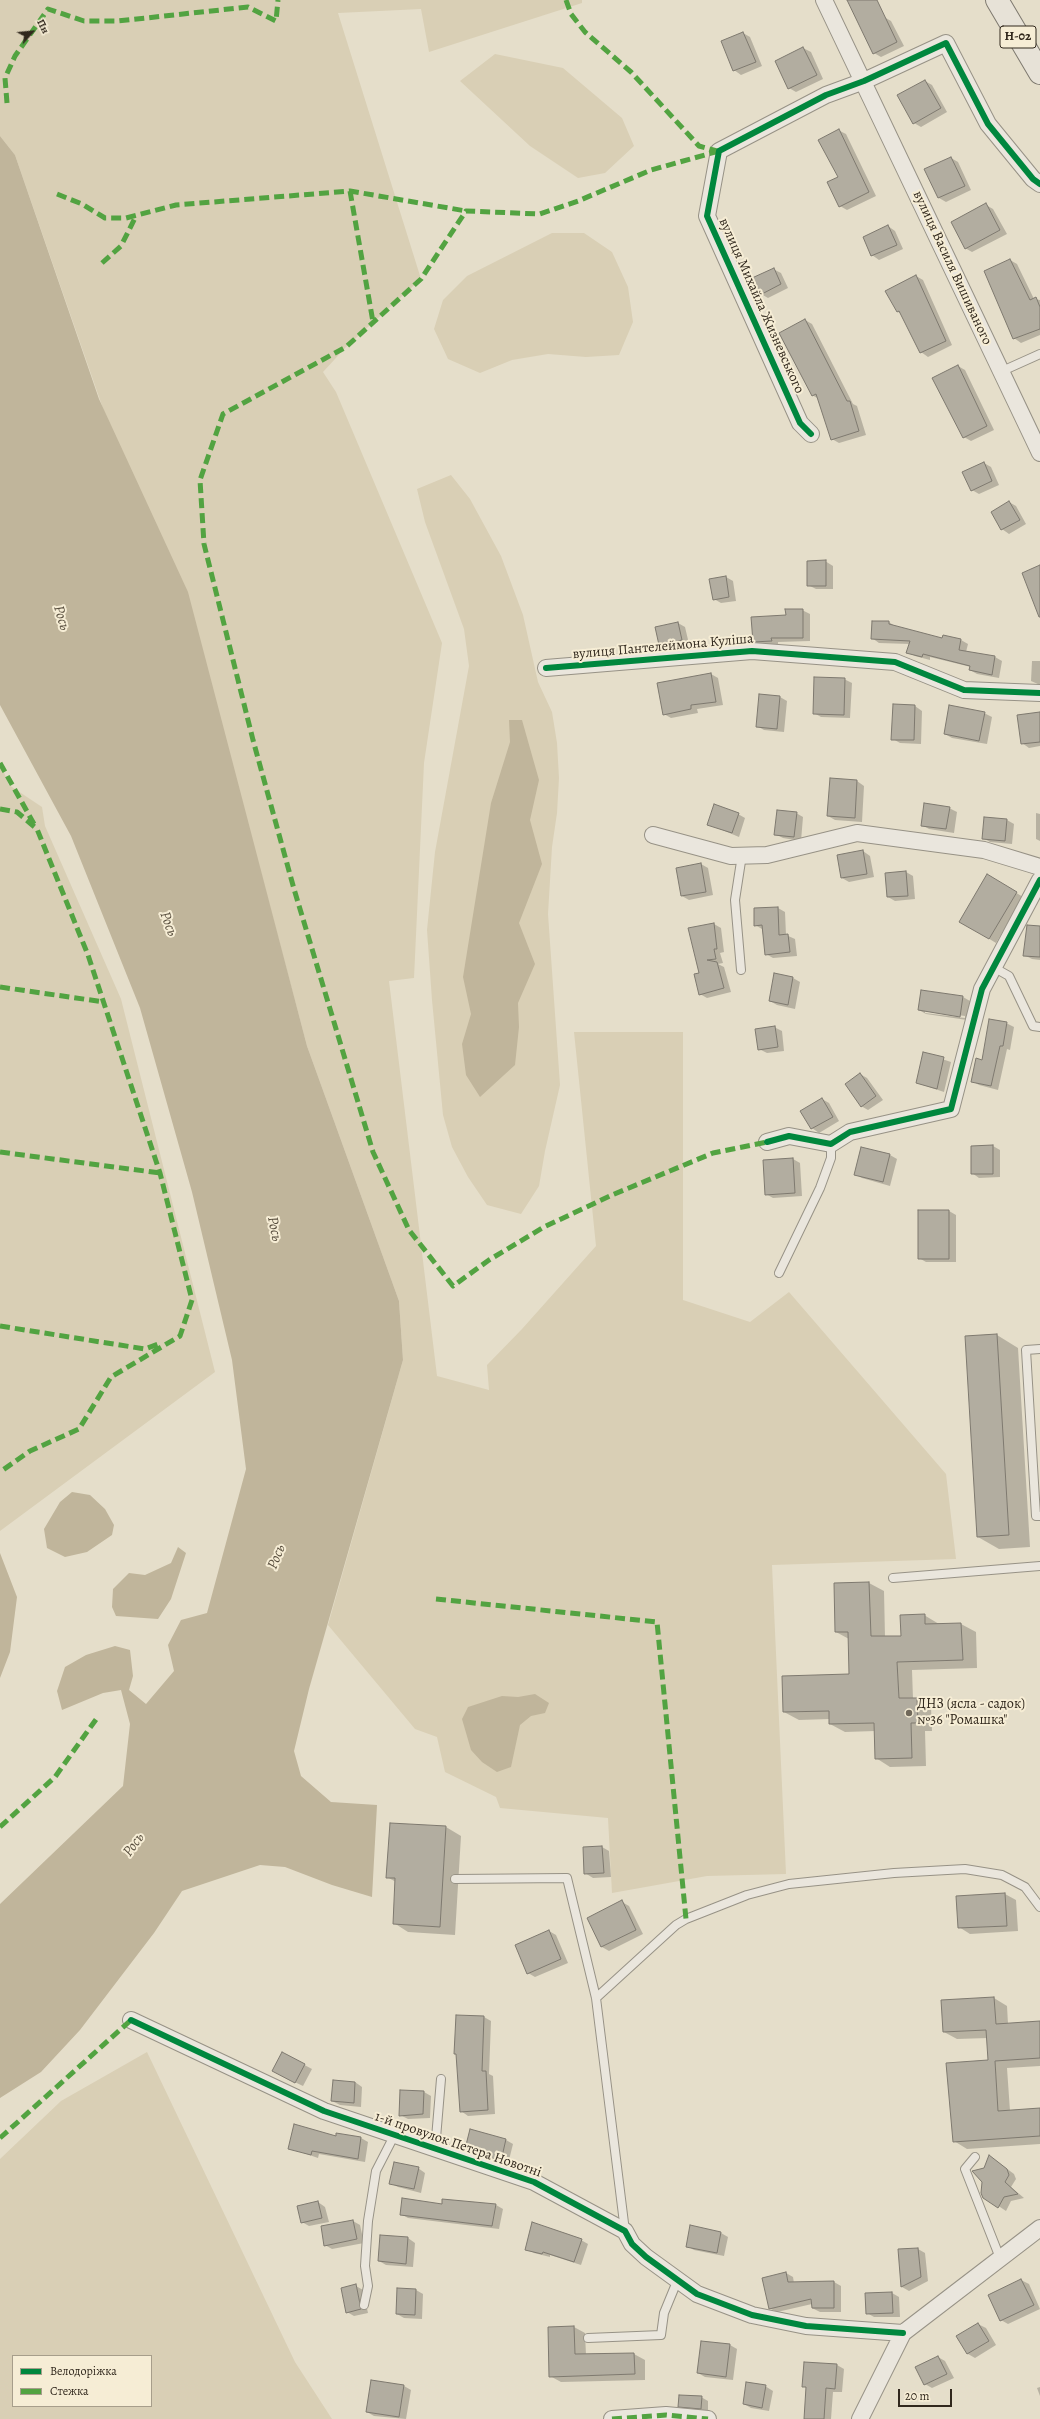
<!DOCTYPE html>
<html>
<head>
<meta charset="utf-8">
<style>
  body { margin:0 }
  #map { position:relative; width:1040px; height:2419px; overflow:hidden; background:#e5deca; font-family:Alegreya,serif }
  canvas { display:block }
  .legend { position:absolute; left:12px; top:2355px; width:140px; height:52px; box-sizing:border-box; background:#f6edd5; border:1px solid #a79e8b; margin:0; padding:5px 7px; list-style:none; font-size:12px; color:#31281d }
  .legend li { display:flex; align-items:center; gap:8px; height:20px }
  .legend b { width:20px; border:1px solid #a79e8b }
  .north { position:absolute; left:12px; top:12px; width:40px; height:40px; -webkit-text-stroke:3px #f6edd5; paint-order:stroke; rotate:63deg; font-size:11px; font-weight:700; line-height:16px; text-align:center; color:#31281d }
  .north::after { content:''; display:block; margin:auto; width:14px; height:18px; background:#31281d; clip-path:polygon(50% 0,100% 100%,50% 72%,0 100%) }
  .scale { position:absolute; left:898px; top:2389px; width:54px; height:18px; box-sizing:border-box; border:2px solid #31281d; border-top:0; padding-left:5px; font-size:12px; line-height:14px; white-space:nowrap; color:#31281d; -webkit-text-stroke:3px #f6edd5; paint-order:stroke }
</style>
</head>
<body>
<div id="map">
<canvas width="1040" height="2419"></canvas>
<ul class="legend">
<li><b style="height:5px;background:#00873e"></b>Велодоріжка</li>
<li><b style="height:5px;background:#52a341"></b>Стежка</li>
</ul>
<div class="north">Пн</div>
<div class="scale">20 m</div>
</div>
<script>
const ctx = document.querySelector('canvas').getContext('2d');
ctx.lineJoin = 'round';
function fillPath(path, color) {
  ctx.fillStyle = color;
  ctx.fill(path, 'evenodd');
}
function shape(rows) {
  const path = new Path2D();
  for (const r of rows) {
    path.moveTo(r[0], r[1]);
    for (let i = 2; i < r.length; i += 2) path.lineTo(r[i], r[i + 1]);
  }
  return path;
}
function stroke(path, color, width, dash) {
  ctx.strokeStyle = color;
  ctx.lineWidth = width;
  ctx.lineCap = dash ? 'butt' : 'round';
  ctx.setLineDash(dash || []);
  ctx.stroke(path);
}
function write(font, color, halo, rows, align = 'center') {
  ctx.font = font + ' Alegreya,serif';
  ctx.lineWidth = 4;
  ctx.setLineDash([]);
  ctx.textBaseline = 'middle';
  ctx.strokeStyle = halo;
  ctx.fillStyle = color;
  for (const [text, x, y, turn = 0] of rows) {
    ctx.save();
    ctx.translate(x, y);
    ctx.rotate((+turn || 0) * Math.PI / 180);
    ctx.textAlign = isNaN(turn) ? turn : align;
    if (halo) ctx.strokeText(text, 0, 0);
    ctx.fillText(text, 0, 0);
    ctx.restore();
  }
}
fillPath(shape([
  [0,0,582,0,582,3,429,52,421,9,338,13,421,279,346,347,323,372,336,392,442,643,424,763,414,978,389,981,437,1376,489,1390,487,1365,522,1329,596,1246,574,1032,683,1032,683,1300,750,1322,789,1292,946,1474,956,1559,772,1565,786,1874,707,1876,612,1893,608,1818,500,1808,496,1797,445,1772,437,1737,415,1729,328,1625,403,1360,399,1301,307,1046,250,832,15,155,0,136],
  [495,54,563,68,622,118,634,146,605,173,578,178,530,146,460,81],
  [552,233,584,233,612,252,628,287,633,322,619,355,586,357,548,354,512,360,480,373,448,359,434,329,443,300,467,276],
  [451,475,470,499,501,556,523,615,538,682,552,712,557,743,559,778,557,813,552,847,548,914,560,1085,545,1151,539,1186,521,1214,487,1205,468,1177,452,1147,443,1115,432,1000,427,930,435,852,469,666,464,629,425,522,417,489],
  [0,762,9,785,42,807,45,826,121,999,215,1372,0,1531],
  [147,2052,295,2362,332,2419,0,2419,0,2159,61,2101],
  [13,2356,151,2356,151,2406,13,2406]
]), '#d9cfb5');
fillPath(shape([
  [0,136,15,155,99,399,188,592,307,1046,399,1301,403,1360,309,1689,294,1751,301,1776,331,1802,377,1805,372,1897,332,1885,285,1867,260,1865,182,1891,154,1933,80,2030,41,2072,0,2098,0,1904,123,1786,130,1724,121,1690,103,1693,62,1710,57,1691,65,1667,86,1655,115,1646,130,1650,133,1676,129,1690,146,1704,174,1671,168,1645,181,1620,207,1613,246,1469,232,1360,192,1192,140,1008,71,836,0,705],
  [509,720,522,720,539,780,530,820,542,864,519,923,535,964,518,1003,519,1027,515,1065,480,1097,466,1075,462,1044,471,1014,463,977,491,803,510,742],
  [72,1492,90,1495,105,1509,114,1525,112,1535,87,1552,65,1557,47,1548,44,1529,60,1502],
  [178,1547,186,1553,171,1599,158,1619,116,1616,112,1607,113,1589,129,1573,145,1575,171,1563],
  [0,1553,17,1597,10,1652,0,1678],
  [535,1694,549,1703,545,1713,531,1716,520,1725,511,1767,497,1772,482,1762,471,1750,462,1719,468,1707,502,1696,518,1697]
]), '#c0b59b');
fillPath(shape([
  [848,0,875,0,884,17,891,21,904,46,881,57,874,53],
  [743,33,750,37,762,66,741,75,734,70],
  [803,48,811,52,823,79,796,92,789,88],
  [925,81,932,85,947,112,921,127,914,123],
  [838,130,846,134,876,196,847,210,840,206],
  [951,158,958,162,971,190,946,202,939,198],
  [986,205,993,209,1007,234,972,252,965,248],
  [888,226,895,231,903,249,879,260,872,255],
  [1010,260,1017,264,1034,299,1040,300,1040,335,1021,343,1014,338],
  [773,269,781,273,788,288,768,298,761,294],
  [916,276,923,280,952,345,928,357,921,352,902,314,898,312,887,291],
  [805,320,812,324,853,404,857,406,866,435,839,443,832,439,819,399,812,395],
  [958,366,965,370,994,430,971,441,964,437],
  [984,463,991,467,999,485,979,494,972,490],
  [1009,502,1016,506,1026,524,1009,534,1002,529],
  [825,561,833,566,833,589,816,589,808,585],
  [726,577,733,581,736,601,721,603,714,599],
  [802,610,810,614,810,641,778,642,778,644,761,645,754,641,787,616],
  [889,622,896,627,943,639,944,636,961,640,968,644,966,652,995,657,1002,661,999,678,977,674,970,670,971,667,930,657,930,660,915,656,907,652,910,644,879,643,872,638],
  [678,623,685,627,689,644,667,648,660,644],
  [1032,661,1040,661,1040,685,1031,681],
  [711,674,718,678,723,705,697,709,698,713,671,718,664,714,658,684],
  [844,679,852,683,850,718,821,717,814,713],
  [760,695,780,697,787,701,784,732,764,730,757,726],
  [915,706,922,711,921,744,900,743,893,739],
  [984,713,992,717,987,744,952,738,945,734],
  [1040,713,1040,746,1029,748,1022,743],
  [831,779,857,781,864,786,862,822,835,820,828,816],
  [949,808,957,812,954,833,929,829,922,825],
  [796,813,803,817,801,841,783,838,775,834],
  [1036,813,1040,814,1040,841,1036,839],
  [738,814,745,818,739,837,708,824],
  [1007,820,1014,824,1012,844,990,842,983,838],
  [863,851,870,856,874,877,849,882,842,878],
  [701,864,708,868,713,895,689,900,682,896],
  [906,872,913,876,915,899,895,901,888,897],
  [987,875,1023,897,996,943,960,921],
  [778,908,785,912,786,935,795,939,797,956,773,958,766,954,762,929,755,925],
  [714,924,721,928,724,952,720,953,723,963,718,964,724,967,731,992,707,998,700,994,700,973],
  [1040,927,1040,960,1032,959,1024,955],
  [793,978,800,982,795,1009,777,1005,770,1001],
  [922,991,963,997,970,1001,967,1020,926,1014,919,1010],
  [925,1011,965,1016,965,1018,925,1013],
  [1006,1023,1014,1027,1010,1050,1007,1049,998,1090,979,1085,972,1081],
  [774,1027,782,1031,784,1051,767,1053,759,1049],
  [924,1053,951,1062,944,1092,917,1083],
  [860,1074,867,1078,883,1100,868,1110,861,1106],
  [822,1099,829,1103,839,1121,819,1133,812,1128],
  [993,1146,1000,1150,1000,1177,979,1178,972,1173],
  [861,1148,890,1155,897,1159,890,1186,862,1178,855,1174],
  [793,1159,800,1163,802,1196,773,1198,766,1194],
  [949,1211,956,1215,956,1262,926,1262,919,1258],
  [997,1335,1018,1348,1030,1547,999,1549,978,1537],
  [869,1583,884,1591,885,1637,902,1636,924,1615,939,1624,961,1624,976,1632,977,1668,912,1670,913,1699,931,1707,932,1731,925,1731,926,1766,890,1767,876,1758,875,1731,845,1732,830,1724,830,1719,799,1720,784,1712,850,1675,849,1639,836,1632],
  [391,1824,446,1827,461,1836,455,1935,408,1932,394,1923,396,1882,387,1877],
  [602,1847,609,1851,611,1877,593,1878,585,1873],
  [1005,1894,1016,1900,1018,1931,970,1934,959,1927],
  [622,1902,629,1906,643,1934,609,1951,602,1947,588,1918],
  [549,1931,556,1935,568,1963,535,1977,528,1973],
  [994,1998,1007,2006,1008,2024,1040,2022,1040,2066,1007,2068,1010,2111,1040,2109,1040,2144,967,2149,954,2141,989,2061,988,2038,957,2039,944,2032],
  [484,2017,491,2021,489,2074,493,2076,495,2114,468,2116,461,2111,457,2055,455,2054],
  [282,2053,312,2069,303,2086,280,2075],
  [355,2082,362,2087,361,2107,340,2105,332,2101],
  [401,2091,424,2092,431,2096,430,2118,408,2119,400,2115],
  [471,2130,506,2140,513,2144,508,2164,466,2148],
  [337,2134,361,2138,368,2142,365,2162,319,2154,318,2158,289,2148,337,2137],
  [990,2156,1014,2174,1016,2179,1011,2187,1024,2198,1011,2201,1006,2211,982,2195,985,2169],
  [418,2168,425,2173,421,2193,398,2187,390,2183],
  [443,2200,496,2205,503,2209,499,2229,408,2218,401,2214,443,2205],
  [318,2202,325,2207,329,2222,309,2226,302,2222],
  [353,2221,360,2225,364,2243,332,2249,325,2245],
  [721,2233,728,2237,724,2256,694,2250,687,2246],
  [408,2238,415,2243,413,2267,386,2265,379,2261],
  [581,2240,588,2244,581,2265,550,2255,550,2257,534,2253,527,2249],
  [918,2249,925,2253,928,2281,909,2291,902,2287,899,2250],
  [786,2273,793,2277,794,2283,834,2282,841,2286,841,2312,820,2312,812,2308,812,2304,777,2312,769,2308],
  [1021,2280,1029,2284,1040,2309,1008,2324,1001,2320],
  [356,2286,363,2290,368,2313,354,2316,347,2312],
  [416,2290,423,2294,422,2319,404,2318,397,2314],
  [866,2293,892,2293,899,2297,900,2317,874,2317,867,2313],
  [978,2324,986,2328,996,2345,975,2358,968,2354,958,2336],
  [574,2327,585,2333,586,2355,634,2354,645,2360,645,2380,561,2382,550,2376,549,2328],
  [730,2345,737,2349,733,2380,705,2377,698,2373],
  [938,2357,945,2361,954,2378,932,2388,925,2384],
  [837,2365,844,2369,842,2392,833,2392,831,2419,805,2419,807,2388,803,2386],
  [404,2386,411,2390,406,2419,374,2416,367,2412],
  [765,2386,773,2391,769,2411,751,2408,744,2404],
  [1040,2387,1040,2396,1037,2388],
  [701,2397,708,2401,708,2412,686,2410,679,2406]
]), '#0003');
const building = shape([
  [847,0,877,0,897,42,873,54,847,0],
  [743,32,756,62,733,71,721,41,743,32],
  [803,47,817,75,788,89,775,61,803,47],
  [925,80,941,108,913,124,897,95,925,80],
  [839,129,869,192,839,207,827,182,838,177,818,140,839,129],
  [951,157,965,186,938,198,924,169,951,157],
  [986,203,1000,230,965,249,951,222,986,203],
  [888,225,897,245,871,256,863,237,888,225],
  [1010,259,1030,300,1036,297,1040,307,1040,329,1013,339,984,271,1010,259],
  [774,268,781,284,760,295,752,278,774,268],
  [916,275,946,341,920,353,899,311,897,312,885,291,916,275],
  [805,319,847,401,850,401,859,431,831,440,816,394,812,396,779,333,805,319],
  [958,365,987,426,963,438,932,378,958,365],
  [984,462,992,481,971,491,962,472,984,462],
  [1009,501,1020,520,1001,530,991,512,1009,501],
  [826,560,826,586,807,586,807,561,826,560],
  [1040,565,1040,617,1039,617,1022,573,1040,565],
  [726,576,729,597,713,600,709,579,726,576],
  [785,609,803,609,803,638,771,638,772,641,753,642,751,617,786,615,785,609],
  [872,621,889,621,889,624,942,638,943,635,961,639,959,650,995,656,992,675,969,670,970,666,923,654,922,657,906,653,910,641,871,639,872,621],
  [678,622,682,640,659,645,655,627,678,622],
  [711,673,716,702,691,705,691,709,663,715,657,683,711,673],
  [814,677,845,678,844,715,813,714,814,677],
  [759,694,780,696,777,729,756,727,759,694],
  [893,704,915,705,914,740,891,740,893,704],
  [949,705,985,712,979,741,944,734,949,705],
  [1040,712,1040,742,1021,744,1017,715,1040,712],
  [830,778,857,780,855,818,827,816,830,778],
  [924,803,950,807,946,829,921,826,924,803],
  [714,804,739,813,732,833,707,825,714,804],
  [777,810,797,812,794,837,774,835,777,810],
  [984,817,1007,819,1005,841,982,839,984,817],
  [863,850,867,874,841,878,837,855,863,850],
  [701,863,706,892,681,896,676,868,701,863],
  [906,871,908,896,887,897,885,873,906,871],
  [987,874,1017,892,989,939,959,922,987,874],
  [778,907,779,935,788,934,790,952,765,955,762,925,754,926,754,908,778,907],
  [714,923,717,949,714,949,716,959,707,960,717,962,724,988,699,995,694,974,699,973,688,928,714,923],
  [1027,925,1040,926,1040,957,1023,956,1027,925],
  [774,973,793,977,788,1005,769,1001,774,973],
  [921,990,963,996,960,1017,918,1010,921,990],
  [989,1019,1007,1022,1003,1046,1000,1046,991,1086,971,1082,976,1058,982,1060,989,1019],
  [775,1026,778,1047,758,1050,755,1029,775,1026],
  [923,1052,944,1057,937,1089,916,1083,923,1052],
  [860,1073,876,1096,861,1107,845,1084,860,1073],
  [822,1098,833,1117,811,1129,800,1111,822,1098],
  [993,1145,993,1174,971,1174,971,1146,993,1145],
  [861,1147,890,1154,883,1182,854,1175,861,1147],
  [793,1158,795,1193,765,1195,763,1160,793,1158],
  [918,1210,949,1210,949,1259,918,1259,918,1210],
  [997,1334,1009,1535,977,1537,965,1336,997,1334],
  [869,1582,871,1636,901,1636,900,1615,925,1614,925,1624,961,1623,963,1660,897,1662,899,1698,917,1698,918,1723,911,1723,912,1758,875,1759,874,1723,829,1724,829,1711,783,1712,782,1676,849,1674,848,1632,835,1632,834,1583,869,1582],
  [390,1823,446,1826,440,1927,393,1924,395,1878,386,1878,390,1823],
  [602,1846,604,1873,584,1874,583,1847,602,1846],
  [1005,1893,1007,1926,958,1928,956,1896,1005,1893],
  [622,1900,636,1930,601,1947,587,1918,622,1900],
  [549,1930,561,1959,527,1974,515,1945,549,1930],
  [994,1997,996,2024,1040,2021,1040,2058,995,2061,998,2111,1040,2108,1040,2136,953,2142,946,2063,988,2060,986,2030,943,2032,941,2000,994,1997],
  [456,2015,484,2016,482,2071,486,2071,488,2110,460,2112,456,2054,454,2054,456,2015],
  [282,2052,305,2064,295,2083,272,2071,282,2052],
  [333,2080,355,2082,354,2103,331,2101,333,2080],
  [400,2090,424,2091,423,2114,399,2116,400,2090],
  [294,2124,336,2136,336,2133,361,2137,358,2159,312,2151,311,2155,288,2149,294,2124],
  [470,2129,506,2139,501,2161,465,2149,470,2129],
  [989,2155,1007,2169,1009,2175,1005,2182,1018,2194,1004,2197,998,2208,983,2198,981,2193,982,2182,972,2171,984,2168,989,2155],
  [394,2162,419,2167,414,2189,389,2184,394,2162],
  [402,2198,442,2204,442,2199,496,2204,492,2226,400,2215,402,2198],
  [318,2201,322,2218,301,2223,297,2206,318,2201],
  [353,2220,357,2239,324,2246,321,2226,353,2220],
  [532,2222,582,2239,574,2262,543,2252,542,2254,525,2250,532,2222],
  [690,2225,721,2232,717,2253,686,2247,690,2225],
  [380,2235,408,2237,406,2264,378,2261,380,2235],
  [918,2248,921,2277,901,2287,898,2249,918,2248],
  [786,2272,788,2282,834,2281,834,2308,812,2308,811,2299,769,2309,762,2278,786,2272],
  [1021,2279,1034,2305,1000,2321,988,2295,1021,2279],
  [356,2284,361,2309,346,2313,341,2288,356,2284],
  [397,2288,416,2289,415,2315,396,2314,397,2288],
  [892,2292,893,2313,866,2314,865,2293,892,2292],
  [978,2323,989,2341,967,2354,956,2336,978,2323],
  [574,2326,575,2354,634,2353,635,2374,549,2377,548,2327,574,2326],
  [701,2341,730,2344,726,2377,697,2373,701,2341],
  [938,2356,947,2374,924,2385,915,2367,938,2356],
  [804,2362,837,2364,835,2389,826,2388,824,2419,804,2419,806,2387,802,2387,804,2362],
  [371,2380,404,2385,399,2417,366,2412,371,2380],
  [746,2382,766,2385,762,2408,743,2404,746,2382],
  [679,2395,702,2396,701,2409,678,2407,679,2395]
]);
fillPath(building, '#b2ada0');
stroke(building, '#7e796f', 1);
const lane = shape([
  [1000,372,1040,354],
  [993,967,1009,976,1033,1026,1040,1027],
  [741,970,735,900,742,855],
  [779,1273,820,1188,831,1158,831,1144],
  [1040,1349,1026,1350,1036,1516,1040,1516],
  [893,1578,1040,1566],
  [455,1879,567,1878,596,1998,625,2231],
  [596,1998,676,1925,686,1919,747,1895,789,1884,894,1873,965,1869,1002,1875,1025,1887,1040,1907],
  [435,2150,441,2079],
  [975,2157,965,2169,1000,2258],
  [364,2305,368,2286,365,2266,368,2221,376,2171,394,2136],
  [588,2338,661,2335,664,2313,678,2279]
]);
const street = shape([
  [824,0,1040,453],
  [811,434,800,423,707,216,719,151,826,95,864,81,946,43,988,124,1033,179,1040,184],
  [546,668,752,651,895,662,964,690,1040,693],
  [653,835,731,856,767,855,857,833,984,850,1040,867],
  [767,1142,789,1136,831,1144,850,1132,951,1109,982,989,1040,880],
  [131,2020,324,2111,534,2182,625,2231,632,2244,646,2257,697,2294,752,2315,806,2326,903,2333],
  [612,2419,666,2415,708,2419],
  [860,2419,903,2333,1040,2228]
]);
const primary = shape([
  [997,0,1040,73]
]);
stroke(lane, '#979286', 10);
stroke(street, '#979286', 18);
stroke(primary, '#7e796f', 24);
stroke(lane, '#eae6dd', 8);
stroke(street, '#eae6dd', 16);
stroke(primary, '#e7e2d7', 22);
stroke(shape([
  [566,0,571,14,585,32,631,72,699,146,717,151],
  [7,103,5,78,15,56,48,9,84,21,118,21,248,7,276,21,278,0],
  [719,151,651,170,578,201,540,214,466,211,421,279,346,347,223,414,200,480,204,544,253,740,294,889,373,1152,409,1230,453,1286,489,1260,544,1227,612,1195,713,1153,767,1142],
  [350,191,373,322],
  [57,194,82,204,105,218,126,218,176,205,350,191,466,211],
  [102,263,121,246,136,216],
  [0,763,34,824],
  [0,809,17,812,37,829,88,955,160,1173,192,1300,180,1336,111,1377,79,1429,30,1451,0,1472],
  [0,987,104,1002],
  [0,1152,160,1173],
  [0,1326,145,1349,161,1343],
  [436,1599,657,1622,686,1919],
  [0,1827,55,1777,97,1718],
  [0,2138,131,2020],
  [612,2419,666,2415,708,2419]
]), '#52a341', 5, [10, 5]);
stroke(shape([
  [811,434,800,423,707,216,719,151,826,95,864,81,946,43,988,124,1033,179,1040,184],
  [546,668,752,651,895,662,964,690,1040,693],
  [767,1142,789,1136,831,1144,850,1132,951,1109,982,989,1040,880],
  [131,2020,324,2111,534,2182,625,2231,632,2244,646,2257,697,2294,752,2315,806,2326,903,2333]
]), '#00873e', 6);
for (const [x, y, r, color] of [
  [909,1713,4,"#70685a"]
]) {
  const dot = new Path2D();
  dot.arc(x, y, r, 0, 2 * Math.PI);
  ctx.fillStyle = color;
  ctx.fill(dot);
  stroke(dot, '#f6edd5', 1.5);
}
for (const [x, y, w] of [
  [1018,37,36]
]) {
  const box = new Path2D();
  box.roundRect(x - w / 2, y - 11, w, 22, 3);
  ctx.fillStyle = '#f6edd5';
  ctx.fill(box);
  stroke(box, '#31281d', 1);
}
write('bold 13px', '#31281d', null, [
  ["Н-02",1018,37]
]);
write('14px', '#31281d', '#f6edd5', [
  ["вулиця Василя Вишиваного",952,268,65],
  ["вулиця Михайла Жизневського",761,306,66],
  ["вулиця Пантелеймона Куліша",663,647,-5],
  ["1-й провулок Петера Новотні",458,2145,19]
]);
write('14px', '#31281d', '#f6edd5', [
  ["ДНЗ (ясла - садок)",917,1705],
  ["№36 \"Ромашка\"",917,1721]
], 'left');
write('italic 15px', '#574d3d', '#f6edd5', [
  ["Рось",61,618,74],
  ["Рось",168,924,70],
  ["Рось",274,1229,79],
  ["Рось",277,1557,-68],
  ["Рось",134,1845,-54]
]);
</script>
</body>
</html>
